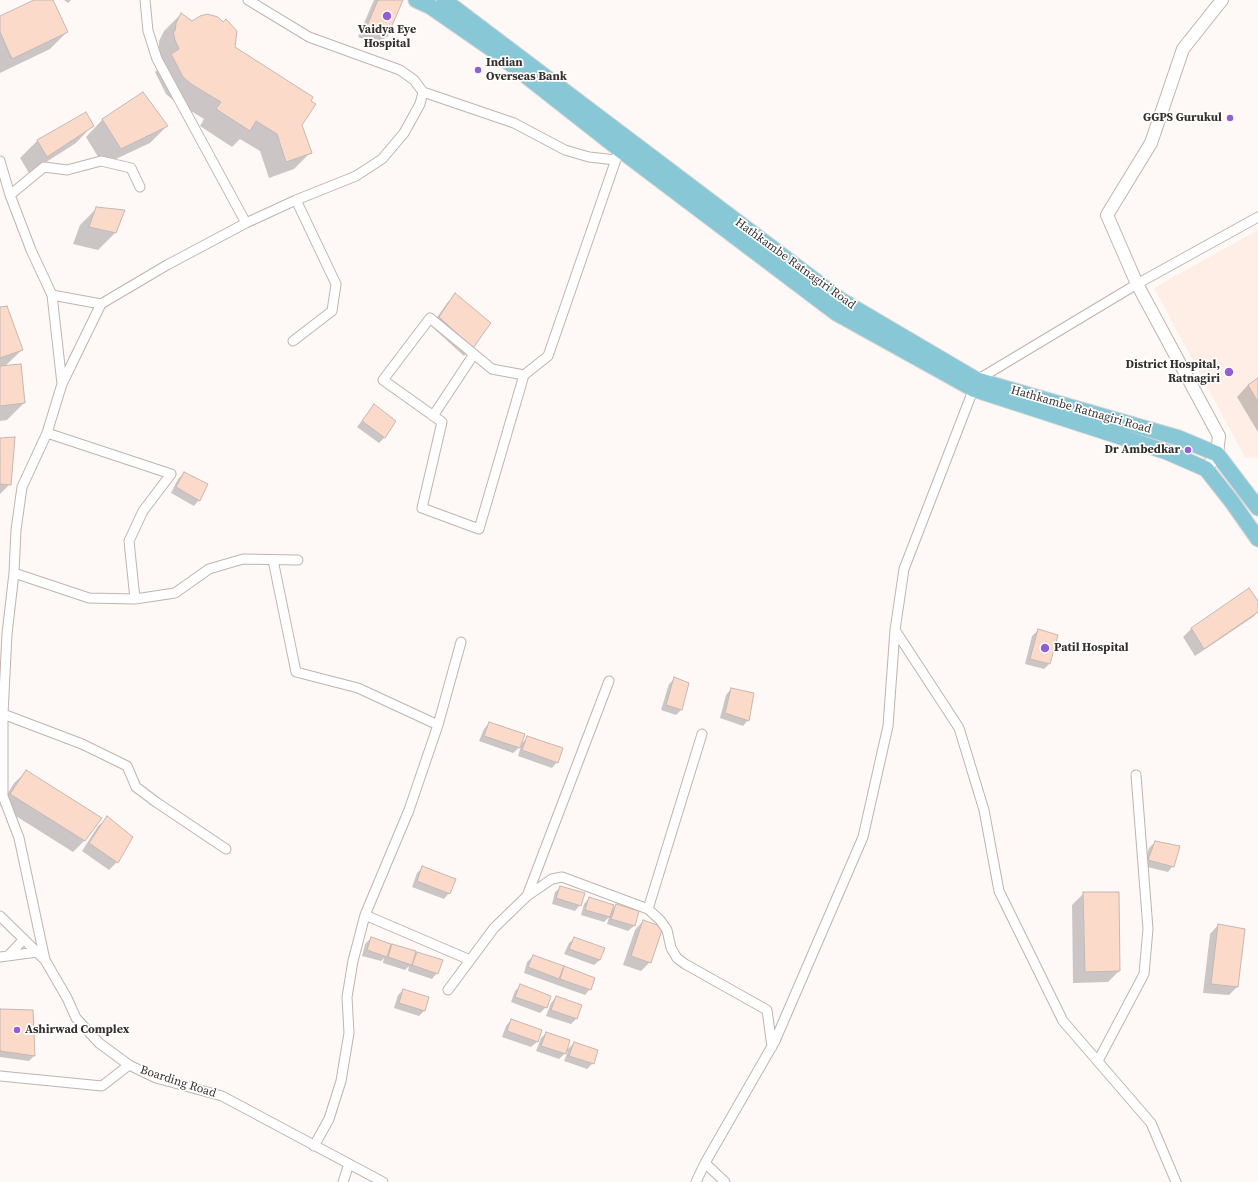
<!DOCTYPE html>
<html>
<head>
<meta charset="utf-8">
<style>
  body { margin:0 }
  canvas { display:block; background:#fef8f6 }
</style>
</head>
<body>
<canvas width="1258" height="1182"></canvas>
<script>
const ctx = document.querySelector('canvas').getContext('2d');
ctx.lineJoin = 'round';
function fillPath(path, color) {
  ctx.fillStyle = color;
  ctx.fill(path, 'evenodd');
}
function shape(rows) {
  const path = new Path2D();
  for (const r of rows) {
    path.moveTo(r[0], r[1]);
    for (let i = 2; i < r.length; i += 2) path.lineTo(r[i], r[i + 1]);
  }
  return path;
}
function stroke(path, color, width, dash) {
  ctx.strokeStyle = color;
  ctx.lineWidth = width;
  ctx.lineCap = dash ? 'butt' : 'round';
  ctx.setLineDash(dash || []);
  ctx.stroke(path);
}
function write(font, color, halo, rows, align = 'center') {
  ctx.font = font + ' "Source Serif 4",serif';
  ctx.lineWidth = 3.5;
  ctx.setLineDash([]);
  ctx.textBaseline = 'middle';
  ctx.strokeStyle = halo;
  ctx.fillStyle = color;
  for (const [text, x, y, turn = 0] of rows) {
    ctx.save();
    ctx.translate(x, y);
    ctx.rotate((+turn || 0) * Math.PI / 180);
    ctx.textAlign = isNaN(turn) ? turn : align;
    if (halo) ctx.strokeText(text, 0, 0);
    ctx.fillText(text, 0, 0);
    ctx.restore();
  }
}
fillPath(shape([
  [1258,230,1258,458,1245,457,1154,288]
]), '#ffeee6');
fillPath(shape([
  [36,0,52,0,67,32,50,49,0,73,0,17],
  [64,0,71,0,68,3],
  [374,0,402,0,386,37,378,45,358,37],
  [181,14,234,48,301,125,311,152,294,169,269,178,260,151,240,139,232,147,200,126,204,119,173,100,166,94,155,72,162,65,156,49,159,47,159,41,164,31],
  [86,114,93,125,76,143,29,173,20,158,37,141],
  [103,119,167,126,150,143,103,165,86,137],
  [97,208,116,232,98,250,73,244,80,225],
  [455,295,472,347,464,356,431,326,447,303],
  [0,308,22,350,4,367,24,403,7,420,0,421],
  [1258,379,1258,432,1237,397,1248,385],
  [374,405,395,421,384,438,379,443,357,427],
  [0,439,10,484,0,494],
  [184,473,199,500,194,506,171,493,178,479],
  [1258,603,1258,612,1253,617,1195,656,1183,637,1192,628],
  [1038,630,1049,664,1044,669,1025,664,1032,636],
  [674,679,681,710,676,715,661,710,669,684],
  [731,689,748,720,743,726,720,718,726,695],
  [489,723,520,745,528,737,557,762,552,768,518,756,521,746,513,753,479,741,484,729],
  [26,772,85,840,73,852,0,806,14,783],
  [107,818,117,862,109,870,82,851,98,826],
  [1155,842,1173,866,1168,872,1143,866,1149,848],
  [422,868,449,893,444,899,412,887,417,873],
  [561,887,580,905,575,911,552,904,555,892],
  [1084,893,1119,971,1108,982,1073,983,1072,905],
  [589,898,611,910,617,905,638,912,634,926,628,931,607,924,609,917,604,922,581,915,584,904],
  [643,921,650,962,641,971,623,965,635,930],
  [1218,925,1237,987,1229,995,1203,993,1210,934],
  [371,938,388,949,392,945,413,957,417,953,437,973,432,979,408,971,409,966,405,970,383,963,384,958,381,961,362,956,365,944],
  [574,938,600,960,594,965,564,954,569,943],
  [533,956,594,978,590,989,585,995,524,973,527,962],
  [520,986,546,1007,540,1013,511,1002,515,991],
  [403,990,424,1011,419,1016,394,1008,398,995],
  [556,997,581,1006,576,1019,571,1024,546,1016,551,1003],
  [0,1010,32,1011,34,1056,29,1061,0,1057],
  [511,1020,541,1031,537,1042,531,1047,502,1037,506,1026],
  [546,1033,566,1051,574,1043,593,1063,587,1069,564,1061,568,1051,559,1059,536,1051,541,1038]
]), '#0003');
const building = shape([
  [34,0,53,0,68,32,12,59,0,32,0,16,34,0],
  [378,0,403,0,387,37,366,28,378,0],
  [181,13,192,21,200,16,207,14,218,17,223,22,226,19,237,31,235,47,313,97,311,101,316,104,302,125,312,153,286,162,277,134,256,121,250,131,216,109,221,102,191,84,183,77,171,54,179,49,175,40,173,31,175,31,176,23,181,13],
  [143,92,168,126,121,149,102,119,143,92],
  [86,112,94,126,47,157,37,140,86,112],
  [96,207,125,210,116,233,89,227,96,207],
  [455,293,491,323,473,348,439,317,455,293],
  [7,306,23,350,0,358,0,307,7,306],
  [21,364,25,403,0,406,0,366,21,364],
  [1258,378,1258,402,1248,385,1258,378],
  [374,404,396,421,385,438,362,421,374,404],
  [15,437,11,485,0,484,0,438,15,437],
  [184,472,208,484,200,501,176,487,184,472],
  [1249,588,1258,601,1258,612,1204,649,1191,628,1249,588],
  [1038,629,1058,635,1050,664,1030,659,1038,629],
  [674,677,689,683,682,710,666,705,674,677],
  [731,688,754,693,749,721,725,713,731,688],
  [489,722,525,734,520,748,484,736,489,722],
  [527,736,563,748,558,763,522,750,527,736],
  [26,770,102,818,85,841,10,794,26,770],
  [107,816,133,837,118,863,89,843,107,816],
  [1155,841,1180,846,1174,867,1148,860,1155,841],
  [422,866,456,879,450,894,417,881,422,866],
  [560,886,585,893,581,906,556,898,560,886],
  [1083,892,1119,892,1120,971,1085,972,1083,892],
  [589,897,614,905,610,917,585,910,589,897],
  [616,904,639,911,635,926,611,919,616,904],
  [643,920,663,927,651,963,631,956,643,920],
  [1218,924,1245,929,1238,987,1211,984,1218,924],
  [371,937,391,944,387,957,367,950,371,937],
  [574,937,605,948,600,960,569,949,574,937],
  [392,944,416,951,412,965,388,957,392,944],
  [417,952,443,960,438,974,412,965,417,952],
  [533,955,564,966,559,979,528,967,533,955],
  [564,966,595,978,591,990,560,979,564,966],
  [520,984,551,996,547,1008,515,997,520,984],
  [403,989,429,997,425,1011,399,1003,403,989],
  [556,996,582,1005,577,1019,551,1010,556,996],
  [0,1009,33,1010,35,1056,0,1051,0,1009],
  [511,1019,542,1030,538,1042,507,1031,511,1019],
  [546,1032,570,1040,566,1054,541,1046,546,1032],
  [574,1042,598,1050,594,1064,569,1056,574,1042]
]);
fillPath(building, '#fbdaca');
stroke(building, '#c4b8b2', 1);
const minor = shape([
  [145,0,148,31,157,59,246,223],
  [423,92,514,123,565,150,589,157,616,160],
  [0,161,10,195,31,250,52,295],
  [10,195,44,167,67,170,101,161,131,168,140,187],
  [101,304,167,265,246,223,296,200,356,176,382,159,404,133,420,104,423,92,414,80,400,70,309,37,248,0],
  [293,341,332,311,336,284,296,200],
  [524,375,492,369,430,318,383,380,442,422,422,508,479,529,524,375,548,356,621,145],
  [433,416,474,354],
  [47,433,171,474,143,511,129,541,135,599],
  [273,560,296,672,358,688,438,725,409,810,365,915,353,961,347,997,349,1033,341,1081,329,1119,314,1146],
  [14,573,89,598,135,599,175,593,209,569,243,559,298,560],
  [895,630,959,728,984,810,999,891,1063,1021,1151,1123,1176,1182],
  [3,714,82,744,127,766,136,787,156,802,226,849],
  [438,725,461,642],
  [527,896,609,681],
  [648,909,702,734],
  [365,915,470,960],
  [0,916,45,960,67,998,76,1018,99,1043,129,1065,156,1078,222,1096,383,1182],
  [8,956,24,939],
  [0,957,37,952],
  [45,960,19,838,3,796,3,714,7,634,14,573,16,530,22,487,47,433,62,384,101,304,52,295,62,384],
  [448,990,494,928,527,896,552,879,562,877,648,909,660,920,667,930,671,948,677,958,685,964,767,1010,772,1047],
  [1098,1061,1144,974,1148,929,1136,775],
  [0,1076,102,1086,129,1065],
  [705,1163,725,1182],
  [343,1182,349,1164],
  [696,1182,705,1163,775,1041,863,837,888,726,895,630,904,569,977,380,1137,284,1258,217]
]);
const tertiary = shape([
  [1206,469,1217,454,1219,436,1137,284,1107,215,1151,143,1183,49,1222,0]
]);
const primary = shape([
  [416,0,431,7,493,50,619,149,836,313,973,389,1167,452,1206,469,1232,502,1258,539],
  [444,0,841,300,977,380,1179,438,1217,454,1258,508]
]);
stroke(minor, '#c0b4ae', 11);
stroke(tertiary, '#c0b4ae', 14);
stroke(primary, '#d7d6d5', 17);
stroke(minor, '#fff', 9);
stroke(tertiary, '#fff', 12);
stroke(primary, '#88c7d6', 15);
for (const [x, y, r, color] of [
  [387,16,5,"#935dd6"],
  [478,70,4,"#935dd6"],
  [1230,118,4,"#935dd6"],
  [1229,372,5,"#935dd6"],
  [1188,450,4,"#935dd6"],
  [1045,648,5,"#935dd6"],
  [17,1030,4,"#935dd6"]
]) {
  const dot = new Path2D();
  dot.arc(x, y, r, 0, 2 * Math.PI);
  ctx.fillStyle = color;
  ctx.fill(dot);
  stroke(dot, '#fff', 1.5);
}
write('bold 12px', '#35302e', '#fff', [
  ["Vaidya Eye",387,30,"center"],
  ["Hospital",387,44,"center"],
  ["Indian",486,63],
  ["Overseas Bank",486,77],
  ["GGPS Gurukul",1222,118,"right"],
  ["District Hospital,",1220,365,"right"],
  ["Ratnagiri",1220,379,"right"],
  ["Dr Ambedkar",1180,450,"right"],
  ["Patil Hospital",1054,648],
  ["Ashirwad Complex",25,1030]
], 'left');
write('12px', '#35302e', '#fff', [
  ["Hathkambe Ratnagiri Road",795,264,36],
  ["Hathkambe Ratnagiri Road",1081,410,16],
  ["Boarding Road",178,1082,18]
]);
</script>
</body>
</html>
